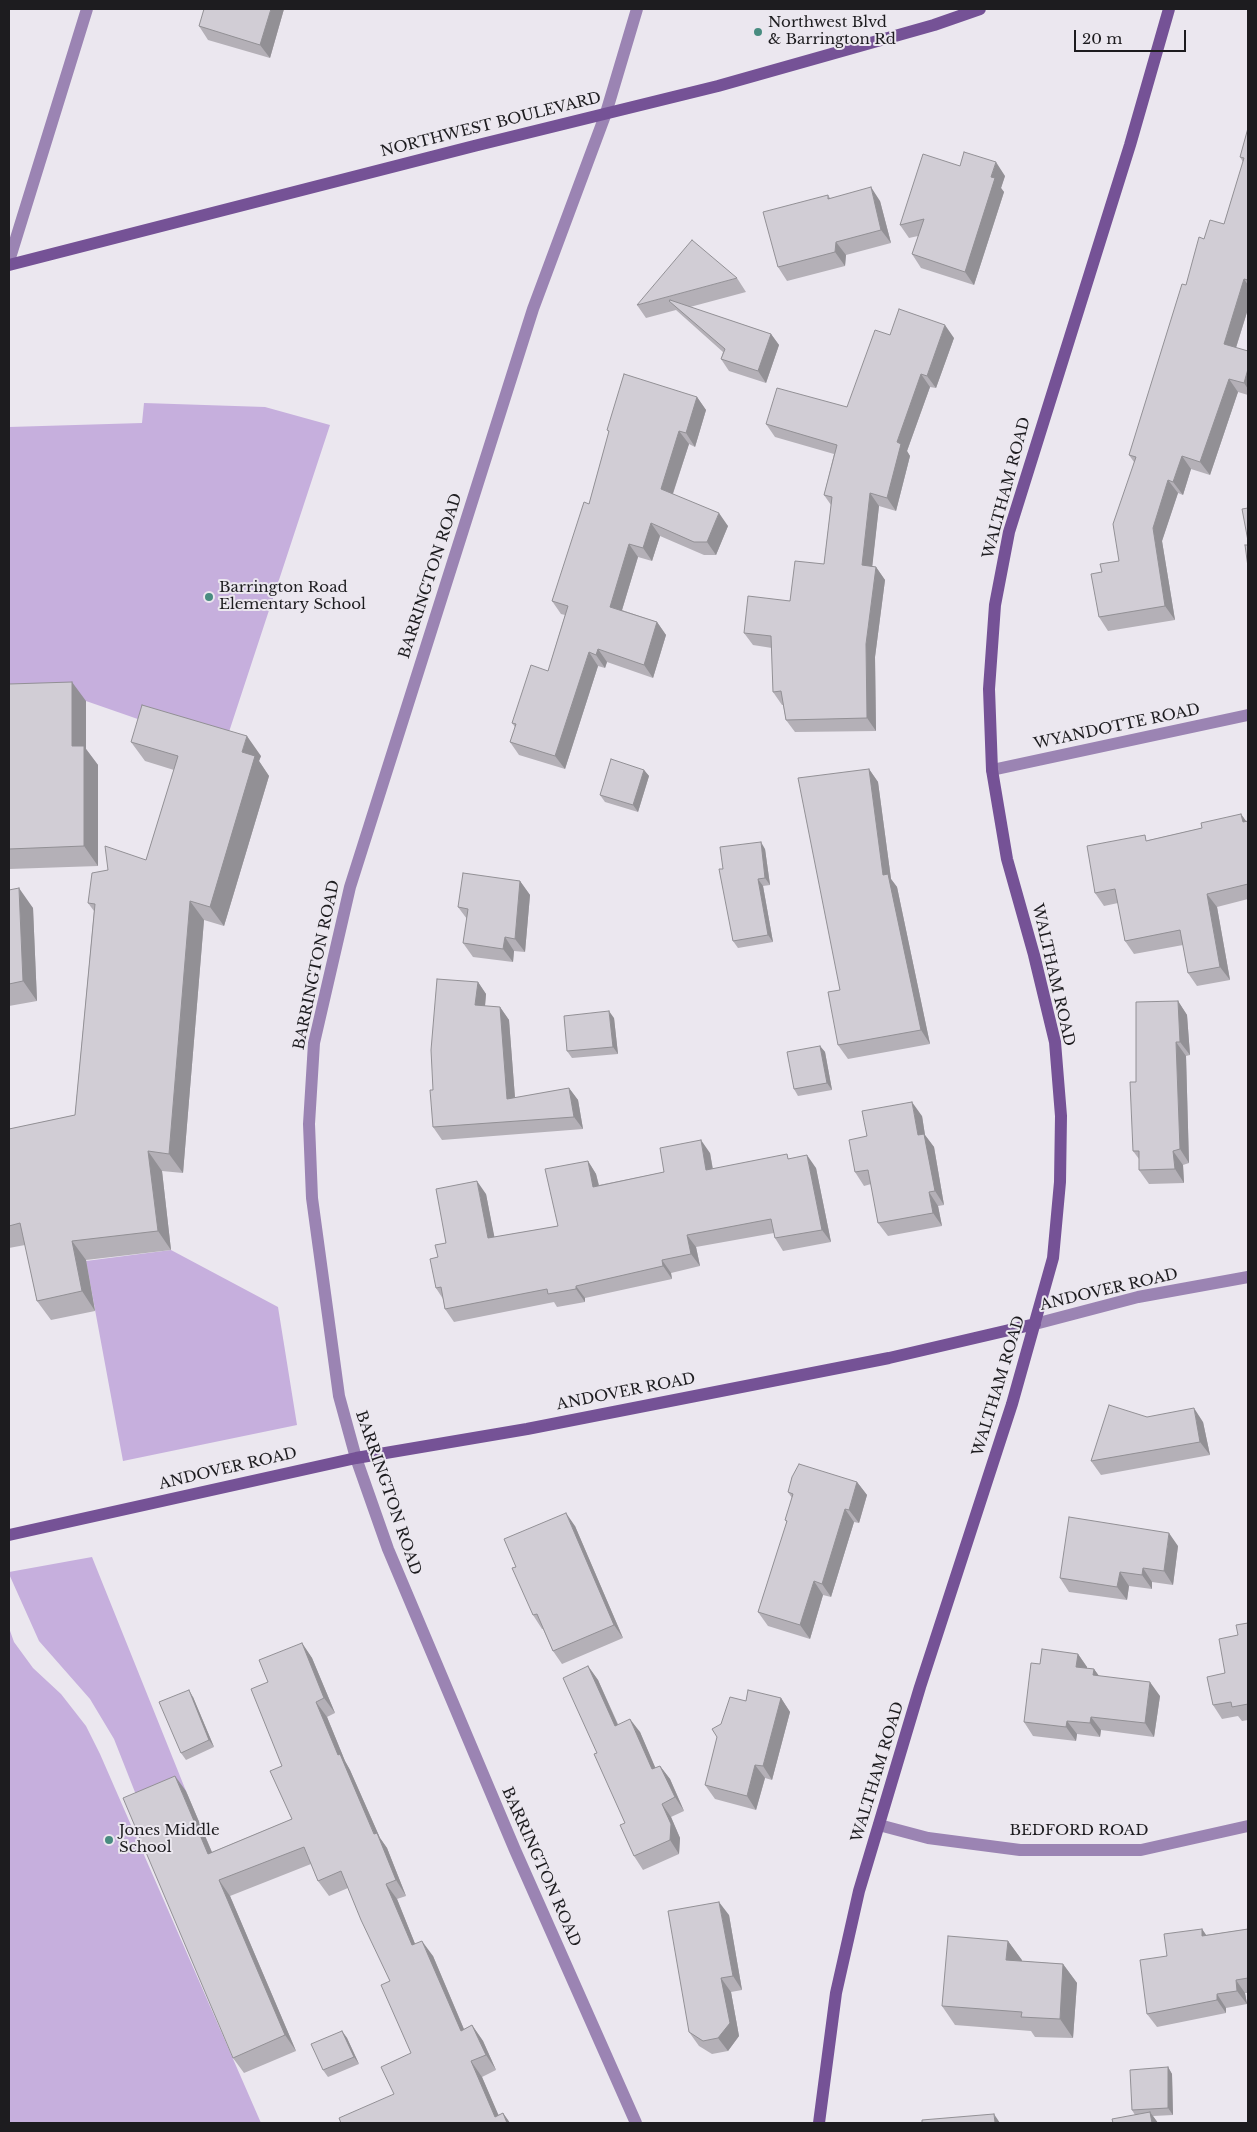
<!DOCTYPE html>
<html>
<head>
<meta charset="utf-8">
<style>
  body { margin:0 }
  #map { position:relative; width:1257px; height:2132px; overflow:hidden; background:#ebe7ef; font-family:"Libre Baskerville",serif }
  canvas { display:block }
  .frame { position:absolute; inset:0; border:10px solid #1d1c1f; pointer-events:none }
  .scale { position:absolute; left:1074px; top:30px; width:112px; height:22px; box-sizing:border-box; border:2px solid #1d1c1f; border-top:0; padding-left:6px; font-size:15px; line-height:18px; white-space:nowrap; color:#1d1c1f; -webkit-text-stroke:4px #ebe7ef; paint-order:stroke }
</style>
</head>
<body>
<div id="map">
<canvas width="1257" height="2132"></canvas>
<div class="frame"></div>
<div class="scale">20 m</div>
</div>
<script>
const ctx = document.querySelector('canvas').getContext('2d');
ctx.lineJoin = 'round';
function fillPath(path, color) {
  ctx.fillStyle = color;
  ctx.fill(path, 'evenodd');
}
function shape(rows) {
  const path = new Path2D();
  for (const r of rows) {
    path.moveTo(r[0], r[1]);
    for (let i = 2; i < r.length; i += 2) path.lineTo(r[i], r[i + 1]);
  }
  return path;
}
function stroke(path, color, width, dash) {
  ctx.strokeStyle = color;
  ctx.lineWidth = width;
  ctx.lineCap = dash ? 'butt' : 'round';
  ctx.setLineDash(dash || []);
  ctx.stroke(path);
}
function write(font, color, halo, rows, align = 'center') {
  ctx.font = font + ' "Libre Baskerville",serif';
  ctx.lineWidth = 4;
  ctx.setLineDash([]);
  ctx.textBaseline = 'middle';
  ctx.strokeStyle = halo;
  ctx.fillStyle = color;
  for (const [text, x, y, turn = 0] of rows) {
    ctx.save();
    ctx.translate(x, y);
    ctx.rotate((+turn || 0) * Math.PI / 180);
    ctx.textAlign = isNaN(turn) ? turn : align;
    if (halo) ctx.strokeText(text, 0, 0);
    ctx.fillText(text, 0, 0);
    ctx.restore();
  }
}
fillPath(shape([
  [144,403,265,407,330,425,225,744,155,725,86,701,9,704,9,427,142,423],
  [171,1250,278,1307,297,1425,123,1461,86,1261],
  [92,1557,186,1791,142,1810,114,1739,90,1699,39,1641,9,1574,9,1572],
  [9,1628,14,1642,33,1668,61,1694,86,1726,100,1754,261,2123,9,2123]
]), '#c6afdd');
stroke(shape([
  [9,261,87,9],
  [992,770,1248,715],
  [1035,1324,1138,1297,1248,1277],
  [879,1825,928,1838,1020,1850,1141,1850,1248,1826],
  [636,2123,515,1850,388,1549,356,1458,339,1396,312,1198,309,1124,314,1043,350,887,533,309,606,113,637,9]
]), '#9b84b3', 12);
stroke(shape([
  [9,265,474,146,718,86,934,25,980,9],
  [9,1535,356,1458,527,1429,889,1358,1035,1324],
  [819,2123,836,1993,859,1891,920,1687,1012,1404,1053,1258,1060,1182,1061,1116,1055,1042,1034,955,1007,859,992,770,989,689,995,605,1009,532,1130,145,1169,9]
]), '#755296', 12);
fillPath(shape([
  [284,9,270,58,208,40,199,26],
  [1248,128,1248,309,1236,348,1248,351,1248,395,1238,392,1210,475,1191,469,1183,495,1178,493,1162,541,1175,620,1108,631,1099,617,1102,572,1119,561,1134,462,1129,455,1186,285,1204,239,1224,224,1243,162,1240,157],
  [960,166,1005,176,1001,188,1004,192,974,285,921,268,912,254,918,236,909,238,900,225],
  [828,195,830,198,880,201,891,243,846,255,845,266,787,281,778,267],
  [737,278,746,292,690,307,771,334,779,345,766,383,729,371,721,359,723,352,676,310,646,318,637,305],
  [890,335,954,338,936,388,930,387,907,451,910,456,896,511,879,506,872,566,876,567,885,580,875,657,876,731,795,732,786,720,783,705,782,705,773,692,772,648,753,645,744,633,790,601,824,564,831,505,824,495,834,454,775,437,766,424,847,407],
  [697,397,706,410,695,447,689,444,673,494,728,526,716,555,704,555,660,536,652,561,638,557,622,610,657,622,666,635,653,678,607,662,605,668,598,666,565,769,519,755,510,742,515,727,512,723,548,671,565,615,561,614,552,601,589,504,609,432,607,430],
  [9,684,86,701,86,749,98,765,98,866,9,869],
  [131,742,261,756,259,761,269,776,224,926,204,920,183,1173,162,1171,171,1250,86,1260,95,1311,51,1320,37,1301,25,1245,9,1248,9,1129,75,1115,94,911,88,903,108,870,146,860,174,770,145,761],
  [869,769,878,782,891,879,897,887,930,1044,848,1059,838,1045,840,990],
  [644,770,649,776,638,812,605,802,600,795],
  [1241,814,1246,821,1248,821,1248,899,1217,907,1230,980,1197,986,1188,973,1183,945,1134,954,1125,941,1118,903,1104,906,1095,893,1149,840,1202,828],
  [765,849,770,885,763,886,773,942,738,948,733,941,723,869],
  [520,881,530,895,525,952,514,951,513,962,473,957,463,943,467,919,458,907],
  [9,890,33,908,37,1001,9,1006],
  [478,982,486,994,485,1006,500,1007,509,1020,515,1098,569,1088,578,1100,583,1129,442,1140,433,1127,433,1090],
  [1178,1001,1187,1015,1190,1055,1186,1056,1189,1163,1183,1165,1184,1183,1149,1184,1139,1170,1139,1159,1133,1151,1136,1082],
  [614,1018,618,1054,572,1058,567,1051],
  [820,1046,825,1052,832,1090,798,1096,794,1089],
  [922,1116,925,1135,934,1147,944,1205,938,1206,942,1226,888,1236,878,1223,871,1184,864,1186,855,1172,867,1136],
  [710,1153,713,1169,790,1159,816,1168,831,1242,783,1251,775,1238,774,1233,696,1247,700,1266,671,1273,672,1279,585,1298,585,1302,557,1307,554,1302,454,1322,445,1309,443,1299,436,1288,438,1257,446,1243,486,1194,494,1237,558,1226,588,1161,596,1174,599,1185,664,1172],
  [1147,1417,1203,1422,1210,1455,1101,1475,1091,1461],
  [857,1482,867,1495,859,1523,854,1522,831,1597,823,1595,810,1639,768,1626,758,1612,787,1522,785,1520,792,1498,788,1492],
  [575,1526,623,1638,562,1664,553,1651,543,1629,542,1629,533,1615,516,1567],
  [1178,1546,1173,1585,1152,1582,1152,1589,1129,1586,1127,1600,1069,1592,1060,1578],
  [1248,1623,1248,1720,1242,1721,1238,1716,1222,1719,1213,1705,1238,1635],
  [302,1643,312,1658,335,1713,327,1717,345,1761,350,1770,380,1838,387,1848,406,1896,397,1899,415,1944,433,1956,464,2029,472,2025,483,2041,496,2070,482,2077,498,2115,503,2113,510,2123,341,2123,394,2094,411,2053,390,1981,348,1888,329,1896,318,1881,311,1864,230,1896,296,2051,244,2073,233,2058,186,1791,212,1852,292,1819,282,1766,268,1682],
  [1078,1654,1087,1667,1087,1668,1094,1669,1099,1676,1160,1696,1154,1737,1101,1730,1100,1737,1077,1734,1076,1741,1033,1736,1024,1722,1040,1664],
  [588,1666,598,1680,618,1724,640,1732,655,1768,660,1766,670,1779,684,1811,671,1817,680,1838,679,1854,643,1870,634,1856,625,1823,597,1753],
  [193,1697,214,1747,186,1760,181,1753],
  [781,1698,790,1712,772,1780,765,1778,756,1810,715,1799,705,1785,721,1724,746,1701],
  [729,1915,742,1990,731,1992,739,2036,728,2051,712,2054,699,2046,689,2032],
  [1202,1929,1206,1935,1248,1929,1248,1993,1245,1993,1247,2004,1226,2008,1226,2013,1157,2027,1147,2014],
  [1008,1941,1022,1961,1063,1964,1077,1983,1073,2038,1035,2037,1031,2031,955,2025,942,2006],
  [342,2031,347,2038,359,2064,328,2077,323,2070],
  [1168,2067,1172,2074,1173,2115,1153,2116,1158,2123,1113,2123,1135,2115,1132,2110]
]), '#b4b0b7');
fillPath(shape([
  [271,9,284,9,270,58,260,45],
  [996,162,1005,176,1001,188,1004,192,974,285,965,272,991,177],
  [871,187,880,201,891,243,881,230],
  [836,242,846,255,845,266,835,252],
  [1244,279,1248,285,1248,309,1233,357,1224,344],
  [945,325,954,338,936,388,927,376],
  [771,334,779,345,766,383,758,371],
  [1248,369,1248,389,1244,383],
  [921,374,930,387,907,451,910,456,896,511,887,498,897,442],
  [1229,379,1238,392,1210,475,1200,462],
  [697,397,706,410,695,447,686,433],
  [679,431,689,444,670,502,661,489],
  [1182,456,1191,469,1183,495,1173,482],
  [1168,480,1178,493,1162,541,1175,620,1165,606,1153,528],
  [870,493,879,506,871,578,862,565],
  [719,513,728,526,716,555,707,542],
  [651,523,660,536,652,561,643,548],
  [629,544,638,557,619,620,610,607],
  [876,567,885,580,875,657,876,731,867,718,866,644],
  [657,622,666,635,653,678,644,665],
  [598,649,607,662,605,668,596,655],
  [589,652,598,666,565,769,555,756],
  [72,682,86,701,86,749,98,765,98,866,84,846,72,746],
  [247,736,261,756,259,761,269,776,224,926,210,907,242,752],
  [869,769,878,782,891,879,897,887,930,1044,921,1030,883,875],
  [644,770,649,776,638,812,633,805],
  [1241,814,1248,824,1243,822],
  [761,842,765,849,770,885,765,878],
  [758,879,763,886,773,942,768,935],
  [520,881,530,895,525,952,515,939],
  [19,888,33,908,37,1001,23,981],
  [1207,894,1217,907,1230,980,1220,967],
  [190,901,204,920,183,1173,169,1154],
  [505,937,514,951,513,962,503,949],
  [478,982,486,994,484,1017,475,1005],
  [1178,1001,1187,1015,1190,1055,1180,1042],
  [500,1007,509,1020,516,1111,507,1099],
  [609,1011,614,1018,618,1054,613,1047],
  [1176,1042,1186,1056,1189,1163,1180,1149],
  [820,1046,825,1052,832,1090,827,1083],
  [569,1088,578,1100,583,1129,574,1117],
  [912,1102,922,1116,925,1135,934,1147,944,1205,935,1191,918,1135],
  [701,1140,710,1153,715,1183,706,1170],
  [148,1151,162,1171,171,1250,158,1231],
  [1173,1151,1183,1165,1184,1183,1175,1169],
  [807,1155,816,1168,831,1242,822,1230],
  [588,1161,596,1174,602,1199,593,1187],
  [477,1181,486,1194,497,1250,488,1238],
  [929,1192,938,1206,942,1226,933,1213],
  [687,1235,696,1247,700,1266,691,1254],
  [72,1241,86,1260,95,1311,82,1291],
  [662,1260,671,1273,672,1279,663,1266],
  [576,1286,585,1298,585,1302,576,1289],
  [1194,1408,1203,1422,1210,1455,1200,1442],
  [857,1482,867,1495,859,1523,849,1510],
  [845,1509,854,1522,831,1597,822,1584],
  [566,1513,575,1526,623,1638,614,1625],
  [1169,1533,1178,1546,1173,1585,1164,1571],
  [1143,1568,1152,1582,1152,1589,1142,1575],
  [1120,1572,1129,1586,1127,1600,1117,1587],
  [814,1581,823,1595,810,1639,800,1625],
  [302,1643,312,1658,335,1713,324,1698],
  [1078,1654,1087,1667,1086,1681,1076,1667],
  [588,1666,598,1680,624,1739,615,1726],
  [1094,1669,1104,1683,1093,1675],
  [1150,1682,1160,1696,1154,1737,1145,1723],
  [189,1690,193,1697,214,1747,209,1740],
  [781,1698,790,1712,772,1780,763,1766],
  [316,1702,327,1717,345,1761,350,1770,380,1838,387,1848,406,1896,396,1880,338,1755],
  [1091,1717,1101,1730,1100,1737,1090,1723],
  [630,1719,640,1732,662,1783,652,1769],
  [1067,1721,1077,1734,1076,1741,1066,1727],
  [755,1765,765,1778,756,1810,747,1796],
  [660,1766,670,1779,684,1811,675,1797],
  [175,1776,186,1791,219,1869,208,1854],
  [662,1804,671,1817,680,1838,679,1854,670,1840],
  [219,1880,230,1896,296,2051,285,2035],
  [386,1884,397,1899,422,1961,412,1945],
  [719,1902,729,1915,742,1990,733,1976],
  [1202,1929,1211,1942,1202,1936],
  [422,1941,433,1956,471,2046,461,2031],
  [1008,1941,1022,1960,1019,1980,1006,1960],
  [1063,1964,1077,1983,1073,2038,1060,2019],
  [721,1978,731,1992,739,2036,728,2051,718,2038],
  [1236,1980,1245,1993,1247,2004,1237,1991],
  [1217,1994,1226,2008,1226,2013,1217,2000],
  [472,2025,483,2041,496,2070,486,2055],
  [342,2031,347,2038,359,2064,354,2057],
  [471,2061,482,2077,502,2123,495,2117],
  [1168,2067,1172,2074,1173,2115,1168,2108],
  [1150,2112,1158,2123,1152,2123],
  [503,2113,510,2123,507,2123],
  [994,2114,1000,2123,995,2123]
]), '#929095');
const building = shape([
  [204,9,271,9,260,45,199,26,204,9],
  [1248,128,1248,280,1244,279,1224,344,1248,351,1248,369,1244,383,1229,379,1200,462,1182,456,1173,482,1168,480,1153,528,1165,606,1099,617,1091,574,1102,572,1100,564,1119,561,1113,524,1136,457,1129,455,1182,284,1186,285,1199,237,1204,239,1210,220,1224,224,1244,158,1240,157,1248,128],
  [964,152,996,162,991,177,995,178,965,272,912,254,924,219,900,225,923,154,960,166,964,152],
  [871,187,881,230,836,242,835,252,778,267,763,212,828,195,828,199,871,187],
  [692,240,737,278,637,305,692,240],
  [670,300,771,334,758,371,721,359,725,349,669,301,670,300],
  [899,309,945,325,927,376,921,374,897,442,901,444,887,498,870,493,862,565,876,567,866,644,867,718,786,720,781,691,773,692,771,636,744,633,748,596,790,601,795,561,824,564,832,497,824,495,837,445,766,424,777,388,847,407,875,330,890,335,899,309],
  [624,374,697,397,686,433,679,431,661,489,719,513,707,542,694,542,651,523,643,548,629,544,610,607,657,622,644,665,598,649,596,655,589,652,555,756,510,742,516,724,512,723,531,665,548,671,568,606,552,601,584,502,589,504,609,431,607,430,624,374],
  [1248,508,1248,541,1242,509,1248,508],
  [1245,545,1248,545,1248,567,1245,545],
  [72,682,72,746,84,746,84,846,9,849,9,684,72,682],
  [142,705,247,736,242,752,255,756,210,907,190,901,169,1154,148,1151,158,1231,72,1241,82,1291,37,1301,20,1223,9,1226,9,1129,75,1115,95,904,88,903,92,873,108,870,105,846,146,860,178,756,131,742,142,705],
  [611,759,644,770,633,805,600,795,611,759],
  [869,769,883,875,888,874,921,1030,838,1045,828,992,840,990,798,778,869,769],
  [1241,814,1243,822,1248,821,1248,884,1207,894,1220,967,1188,973,1180,930,1125,941,1115,889,1095,893,1087,846,1145,835,1146,841,1202,828,1201,823,1241,814],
  [761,842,765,878,758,879,768,935,733,941,719,869,723,869,720,847,761,842],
  [463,873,520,881,515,939,505,937,503,949,463,943,468,909,458,907,463,873],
  [19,888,23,981,9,984,9,890,19,888],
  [437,979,478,982,475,1005,500,1007,507,1099,569,1088,574,1117,433,1127,430,1090,433,1090,431,1050,437,979],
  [1178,1001,1180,1042,1176,1042,1180,1149,1173,1151,1175,1169,1139,1170,1139,1151,1133,1151,1130,1082,1136,1082,1136,1002,1178,1001],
  [609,1011,613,1047,567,1051,564,1016,609,1011],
  [820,1046,827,1083,794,1089,787,1052,820,1046],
  [912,1102,918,1135,924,1134,935,1191,929,1192,933,1213,878,1223,868,1170,855,1172,849,1140,867,1136,862,1111,912,1102],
  [701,1140,706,1170,787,1154,788,1159,807,1155,822,1230,775,1238,771,1219,687,1235,691,1254,662,1260,663,1266,576,1286,576,1289,548,1294,547,1289,445,1309,441,1287,436,1288,430,1259,438,1257,435,1245,446,1243,436,1189,477,1181,488,1238,558,1226,545,1169,588,1161,593,1187,664,1172,660,1148,701,1140],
  [1109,1405,1147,1417,1194,1408,1200,1442,1091,1461,1109,1405],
  [799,1464,857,1482,849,1510,845,1509,822,1584,814,1581,800,1625,758,1612,787,1521,785,1520,793,1494,788,1492,792,1477,799,1464],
  [566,1513,614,1625,553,1651,537,1614,533,1615,512,1568,516,1567,504,1539,566,1513],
  [1069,1517,1169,1533,1164,1571,1143,1568,1142,1575,1120,1572,1117,1587,1060,1578,1069,1517],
  [1248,1623,1248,1704,1232,1707,1231,1702,1213,1705,1207,1677,1225,1673,1219,1639,1238,1635,1236,1625,1248,1623],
  [302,1643,324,1698,316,1702,338,1755,340,1754,374,1834,377,1833,396,1880,386,1884,412,1945,422,1941,461,2031,472,2025,486,2055,471,2061,495,2117,503,2113,507,2123,341,2123,339,2118,394,2094,381,2067,411,2053,381,1985,390,1981,361,1920,341,1871,318,1881,304,1847,219,1880,285,2035,233,2058,123,1798,175,1776,208,1854,292,1819,270,1771,282,1766,251,1689,268,1682,259,1660,302,1643],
  [1042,1649,1078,1654,1076,1667,1094,1669,1093,1675,1150,1682,1145,1723,1091,1717,1090,1723,1067,1721,1066,1727,1024,1722,1031,1663,1040,1664,1042,1649],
  [588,1666,615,1726,630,1719,652,1769,660,1766,675,1797,662,1804,671,1824,670,1840,634,1856,620,1825,625,1823,594,1754,597,1753,563,1678,588,1666],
  [189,1690,209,1740,181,1753,159,1702,189,1690],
  [748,1690,781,1698,763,1766,755,1765,747,1796,705,1785,717,1737,712,1729,721,1724,730,1697,746,1701,748,1690],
  [719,1902,733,1976,721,1978,730,2023,718,2038,703,2041,689,2032,668,1911,719,1902],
  [1202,1929,1202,1936,1248,1929,1248,1978,1236,1980,1237,1991,1217,1994,1217,2000,1147,2014,1140,1960,1167,1956,1164,1934,1202,1929],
  [948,1936,1008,1941,1006,1960,1063,1964,1060,2019,1021,2017,1022,2012,942,2006,948,1936],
  [342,2031,354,2057,323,2070,311,2044,342,2031],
  [1168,2067,1168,2108,1132,2110,1130,2070,1168,2067],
  [1150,2112,1152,2123,1113,2123,1112,2119,1150,2112],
  [994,2114,995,2123,922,2123,922,2120,994,2114]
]);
fillPath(building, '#d1cdd5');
stroke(building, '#929095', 1);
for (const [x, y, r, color] of [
  [758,32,5,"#488c80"],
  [209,597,5,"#488c80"],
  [109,1840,5,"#488c80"]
]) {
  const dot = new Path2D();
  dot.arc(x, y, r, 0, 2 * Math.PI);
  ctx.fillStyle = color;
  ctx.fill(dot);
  stroke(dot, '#ebe7ef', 2);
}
write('15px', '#1d1c1f', '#ebe7ef', [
  ["Northwest Blvd",768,23],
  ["& Barrington Rd",768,40],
  ["Barrington Road",219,588],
  ["Elementary School",219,605],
  ["Jones Middle",119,1831],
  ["School",119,1848]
], 'left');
write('15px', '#1d1c1f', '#ebe7ef', [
  ["NORTHWEST BOULEVARD",491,125,-14],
  ["WALTHAM ROAD",1007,488,-75],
  ["BARRINGTON ROAD",431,576,-72],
  ["WYANDOTTE ROAD",1117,727,-12],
  ["BARRINGTON ROAD",317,965,-78],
  ["WALTHAM ROAD",1053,975,77],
  ["ANDOVER ROAD",1109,1290,-13],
  ["WALTHAM ROAD",999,1386,-73],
  ["ANDOVER ROAD",626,1392,-11],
  ["ANDOVER ROAD",228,1469,-13],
  ["BARRINGTON ROAD",388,1493,71],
  ["WALTHAM ROAD",878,1772,-73],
  ["BEDFORD ROAD",1079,1831],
  ["BARRINGTON ROAD",541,1867,66]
]);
</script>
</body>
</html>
